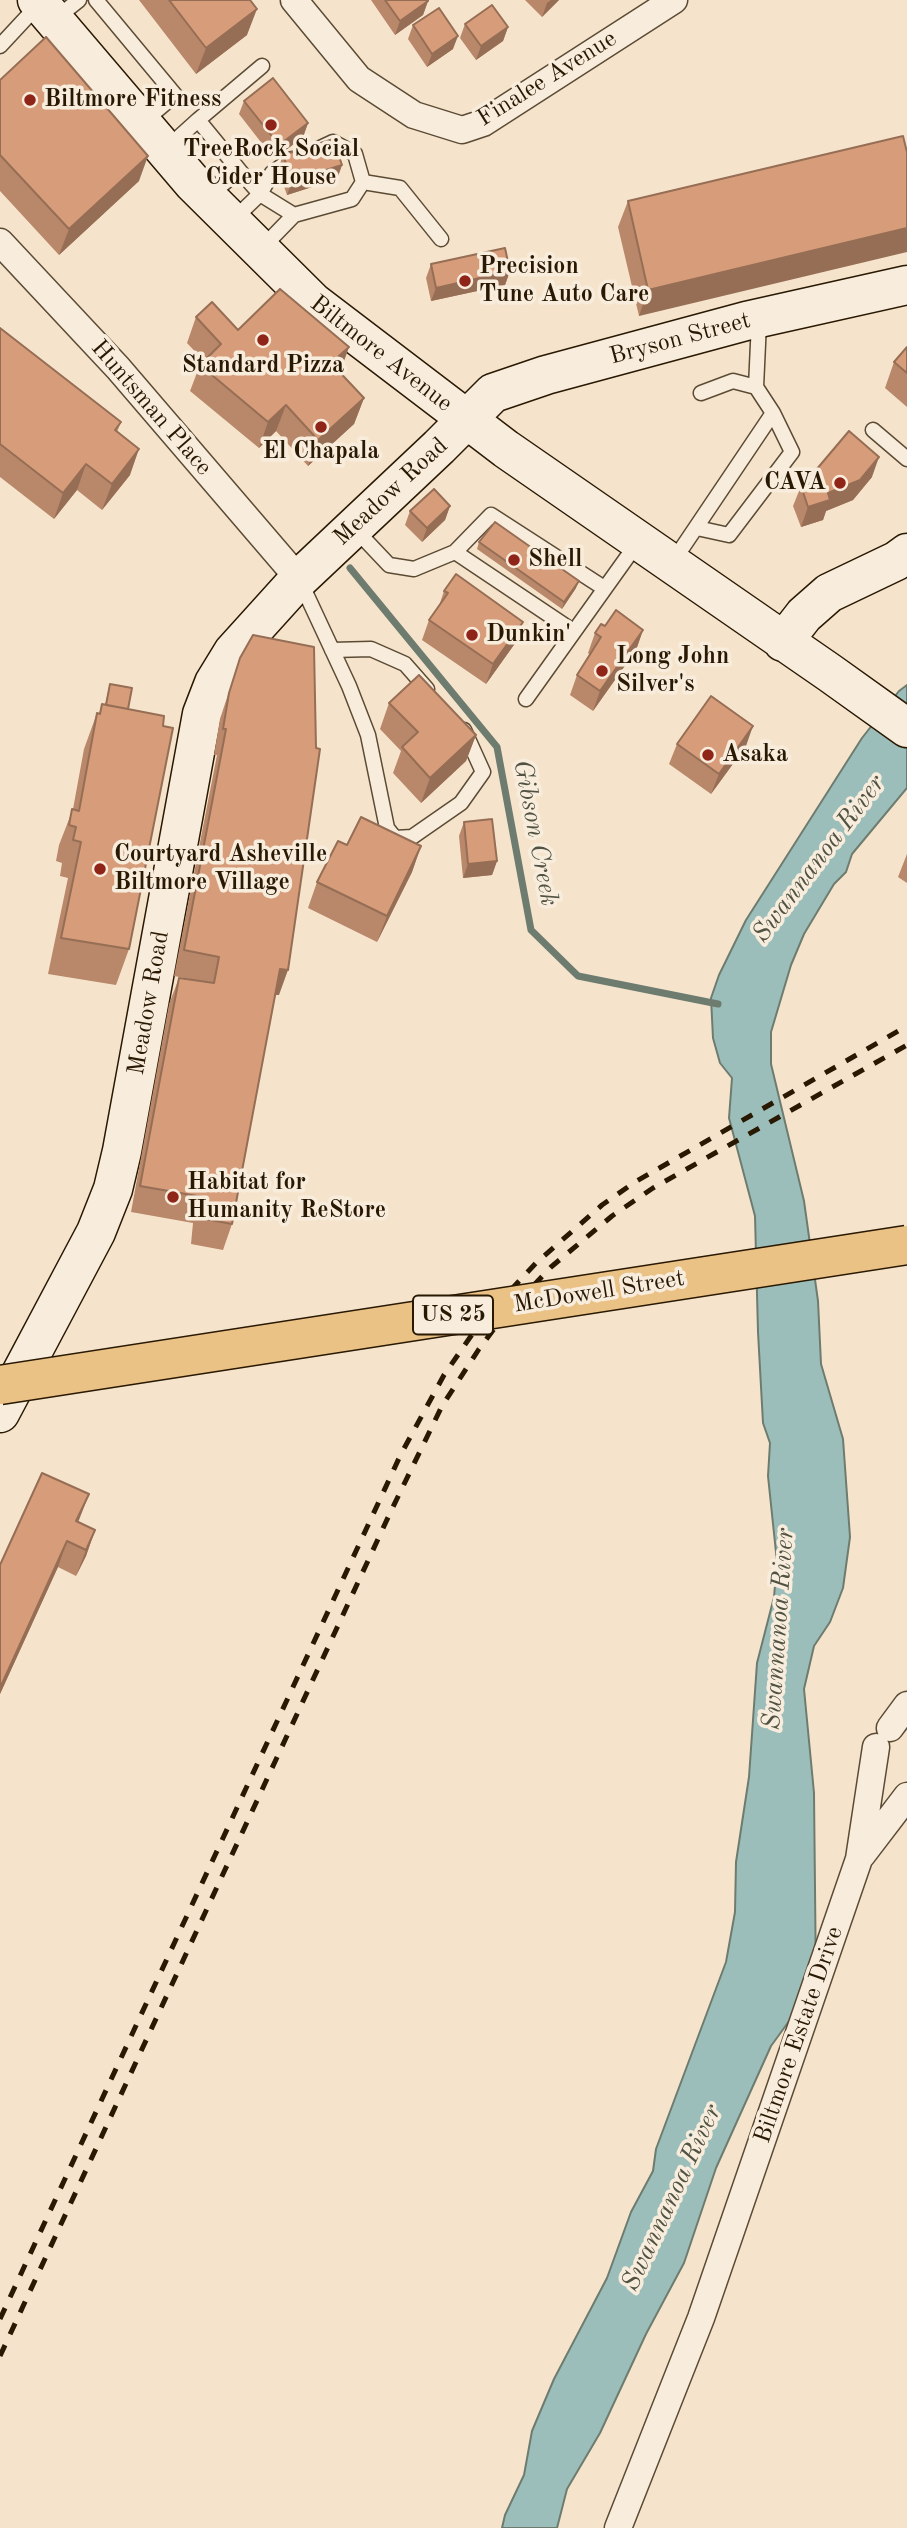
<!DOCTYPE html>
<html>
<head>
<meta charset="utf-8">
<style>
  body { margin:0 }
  canvas { display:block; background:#f5e4cb }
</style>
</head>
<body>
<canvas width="907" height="2528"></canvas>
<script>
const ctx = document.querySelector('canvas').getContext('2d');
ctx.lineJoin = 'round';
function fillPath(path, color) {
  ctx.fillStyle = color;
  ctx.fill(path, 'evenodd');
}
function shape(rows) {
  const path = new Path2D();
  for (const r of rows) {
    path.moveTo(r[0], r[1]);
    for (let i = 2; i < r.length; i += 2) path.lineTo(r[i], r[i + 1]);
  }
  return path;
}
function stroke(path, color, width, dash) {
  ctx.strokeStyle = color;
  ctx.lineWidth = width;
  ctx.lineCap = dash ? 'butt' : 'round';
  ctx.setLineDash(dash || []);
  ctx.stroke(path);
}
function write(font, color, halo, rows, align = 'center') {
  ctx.font = font + ' "Old Standard TT",serif';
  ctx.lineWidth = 7;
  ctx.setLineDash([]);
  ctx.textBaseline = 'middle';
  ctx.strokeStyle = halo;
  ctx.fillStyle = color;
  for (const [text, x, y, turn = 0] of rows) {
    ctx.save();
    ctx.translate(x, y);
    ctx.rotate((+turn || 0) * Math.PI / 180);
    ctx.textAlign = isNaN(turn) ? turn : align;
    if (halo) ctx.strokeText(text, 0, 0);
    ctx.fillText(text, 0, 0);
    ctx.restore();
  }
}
const water = shape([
  [907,685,907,788,852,854,846,872,834,884,804,934,791,965,771,1032,771,1064,804,1201,818,1301,821,1364,843,1439,850,1537,843,1588,830,1622,814,1646,804,1689,814,1793,816,1984,771,2046,716,2168,684,2263,646,2334,600,2433,567,2489,557,2528,502,2528,505,2515,524,2475,532,2431,554,2379,607,2278,631,2212,653,2171,656,2149,726,1962,735,1912,736,1862,749,1777,757,1663,774,1597,777,1562,768,1476,770,1443,763,1423,758,1332,755,1216,729,1118,732,1078,720,1063,713,1038,711,998,719,975,746,920,862,738,899,691,907,685]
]);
fillPath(water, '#9cbeba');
stroke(water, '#6e7c70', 2);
stroke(shape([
  [350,568,497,747,531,930,578,976,718,1004]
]), '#6e7c70', 7);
const service = shape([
  [96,0,175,95,142,123],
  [55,19,79,0],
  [0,46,40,3],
  [198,120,262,66],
  [167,148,198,120,239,170,208,197],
  [239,170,260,194,294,215,352,199,363,182,355,154,333,142,318,149],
  [363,182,400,188,441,239],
  [232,221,260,194,272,173,292,159],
  [260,250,294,215],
  [756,387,759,322],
  [873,430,907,459],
  [354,528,389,565,414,569,455,552,491,515,604,588],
  [697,528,729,535,792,452,773,413],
  [455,552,573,631],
  [672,563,773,413,756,387,733,381,701,393],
  [301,583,349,686,368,735,387,828,395,838,412,837,461,803,483,772,464,730],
  [332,650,371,649,405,664,427,689],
  [526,699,638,542]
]);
const minor = shape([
  [294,0,359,79,414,115,462,130,483,123,674,0],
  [0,242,118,368,299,579],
  [890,1728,907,1705],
  [862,1855,907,1796],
  [618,2528,701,2318,859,1859,876,1747]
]);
const secondary = shape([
  [37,0,193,183,313,302,506,449,830,673,907,728],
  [783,642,804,615,829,593,896,561,907,553],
  [0,1413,96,1232,113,1189,122,1151,202,714,214,683,233,652,299,579,439,447,493,393,546,375,746,321,907,285]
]);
stroke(service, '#5c4b34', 17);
stroke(minor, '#5c4b34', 29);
stroke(secondary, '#291802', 41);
stroke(service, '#f8eddd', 14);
stroke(minor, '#f8eddd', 26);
stroke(secondary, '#f8eddd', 38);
stroke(shape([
  [0,2319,401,1454,444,1375,480,1323,536,1263,602,1205,635,1182,907,1026],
  [0,2356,391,1511,442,1406,479,1349,500,1321,551,1267,612,1216,653,1188,907,1045]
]), '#291802', 5, [12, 12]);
const primaryBridge = shape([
  [0,1385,907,1245]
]);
stroke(primaryBridge, '#291802', 41, []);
stroke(primaryBridge, '#eac286', 38);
fillPath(shape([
  [139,0,250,0,247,35,196,74],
  [371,0,428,0,428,1,423,15,395,35],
  [525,0,559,0,542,17],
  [465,24,508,27,503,41,476,60,460,38],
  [413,25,453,49,427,67,408,39],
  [0,80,139,181,59,255,0,191],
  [244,101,308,123,303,137,274,159,239,114],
  [903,136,639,316,618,227,628,201],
  [283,155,342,165,337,179,287,195,278,169],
  [431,264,510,271,505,285,431,301,426,278],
  [196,317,238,330,349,347,340,373,364,398,354,424,308,466,276,431,259,448,190,391,200,365,204,361,187,343],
  [0,328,121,422,117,432,130,475,102,510,77,490,54,519,0,477],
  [907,347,907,407,885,388,894,362],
  [816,470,872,477,853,500,826,511,823,520,801,527,793,506,801,486,812,483],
  [450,506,445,520,422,542,405,525,410,511],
  [479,542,576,588,562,609,477,549],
  [444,591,523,622,516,642,486,684,422,640,429,620,439,606],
  [605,626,643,630,636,650,593,711,570,695,577,675,590,655,588,653,595,633],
  [240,658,279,995,275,995,232,1224,223,1250,191,1244,193,1223,131,1212,169,1004,179,978,205,982,174,976,217,755,214,755,220,719],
  [110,684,128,709,129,949,116,985,48,974,68,878,60,876,62,863,56,861,59,845,73,809,84,749,97,713,99,714,102,704,105,705],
  [389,703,476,735,466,761,421,803,393,773,401,751,380,729],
  [677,744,746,746,711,794,669,764],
  [464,822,497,861,492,875,463,878,459,836],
  [347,845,421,846,412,872,377,942,308,908,317,882],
  [907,854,907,883,898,877],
  [78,1522,95,1530,86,1556,76,1576,58,1567,0,1694,0,1565]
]), '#b98769');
fillPath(shape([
  [551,0,559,0,542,17,547,3],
  [428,1,423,15,395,35,400,21],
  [257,9,247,35,196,74,206,48],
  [508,27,503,41,476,60,481,46],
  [458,36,453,49,427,67,432,54],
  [308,123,303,137,274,159,279,145],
  [148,156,139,181,59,255,69,229],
  [342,165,337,179,287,195,292,181],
  [907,228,907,252,639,316,648,290],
  [510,271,505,285,431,301,436,288],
  [349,347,339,373,331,363],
  [364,398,354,424,308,466,318,440],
  [286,405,276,431,259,448,268,422],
  [139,449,130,475,102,510,112,484],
  [879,457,872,477,853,500,826,511,823,520,801,527,808,507],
  [86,464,77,490,54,519,63,493],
  [450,506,445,520,422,542,427,528],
  [579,581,576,588,562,609,564,602],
  [523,622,516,642,486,684,493,664],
  [643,630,636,650,593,711,600,691],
  [753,726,746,746,711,794,719,774],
  [476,735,466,761,421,803,430,778],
  [421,846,412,872,377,942,387,916],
  [497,861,492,875,463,878,468,864],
  [280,969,288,970,279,995,270,995],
  [89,1494,79,1520,69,1542,76,1521],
  [95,1530,86,1556,76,1576,86,1550],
  [67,1541,58,1567,0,1694,0,1688]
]), '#966e55');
const building = shape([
  [169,0,250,0,257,9,206,48,169,0],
  [385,0,428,0,428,1,400,21,385,0],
  [492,5,508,27,481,46,465,24,492,5],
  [439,8,458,36,432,54,413,25,439,8],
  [46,37,148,156,69,229,0,155,0,80,46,37],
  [273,78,308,123,279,145,244,101,273,78],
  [903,136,907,152,907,228,648,290,628,201,903,136],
  [333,139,342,165,292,181,283,155,333,139],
  [505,248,510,271,436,288,431,264,505,248],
  [280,289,349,347,331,363,364,398,318,440,286,405,268,422,200,365,221,344,196,317,212,302,238,330,280,289],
  [0,328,121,422,115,430,139,449,112,484,86,464,63,493,0,444,0,328],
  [907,347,907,373,894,362,907,347],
  [849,431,879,457,860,480,828,493,830,500,808,507,801,486,823,479,816,470,849,431],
  [434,489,450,506,427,528,410,511,434,489],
  [495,522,579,581,564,602,479,542,495,522],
  [456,574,523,622,493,664,429,620,448,593,444,591,456,574],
  [616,610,643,630,600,691,577,675,601,637,595,633,601,624,605,626,616,610],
  [253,635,314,647,316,748,320,749,288,970,280,969,232,1224,200,1218,203,1197,140,1186,179,978,214,983,219,957,184,950,226,729,223,729,229,693,240,658,253,635],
  [419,675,476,735,430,778,402,747,418,732,389,703,419,675],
  [110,684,132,688,128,709,106,705,110,684],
  [711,696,753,726,719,774,677,744,711,696],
  [102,704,164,716,163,726,173,728,129,949,61,938,81,842,73,840,76,827,69,825,72,809,79,811,97,713,100,714,102,704],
  [361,817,421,846,387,916,317,882,338,841,347,845,361,817],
  [492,819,497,861,468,864,464,822,492,819],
  [42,1473,89,1494,76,1521,95,1530,86,1550,67,1541,0,1688,0,1565,42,1473]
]);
fillPath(building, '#d79d7a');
stroke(building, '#966e55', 2);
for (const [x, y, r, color] of [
  [30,100,7,"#8f2418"],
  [271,125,7,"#8f2418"],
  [465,281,7,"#8f2418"],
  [263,340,7,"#8f2418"],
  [321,427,7,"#8f2418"],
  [840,483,7,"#8f2418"],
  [514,560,7,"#8f2418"],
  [472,635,7,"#8f2418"],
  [602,671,7,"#8f2418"],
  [708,755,7,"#8f2418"],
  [100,869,7,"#8f2418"],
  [173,1197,7,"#8f2418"]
]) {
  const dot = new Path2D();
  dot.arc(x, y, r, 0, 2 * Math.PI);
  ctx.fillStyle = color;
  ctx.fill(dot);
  stroke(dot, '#f8eddd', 2.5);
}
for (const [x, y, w] of [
  [453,1315,80]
]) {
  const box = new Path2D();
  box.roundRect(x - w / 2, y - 19.5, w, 39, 5);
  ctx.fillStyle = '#f8eddd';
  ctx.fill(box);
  stroke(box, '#291802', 2);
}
write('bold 23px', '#291802', null, [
  ["US 25",453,1315]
]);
write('24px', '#291802', '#f8eddd', [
  ["Finalee Avenue",547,79,-32],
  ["Bryson Street",680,339,-15],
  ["Biltmore Avenue",381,354,38],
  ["Huntsman Place",151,408,49],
  ["Meadow Road",391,492,-43],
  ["Meadow Road",149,1003,-80],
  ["McDowell Street",599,1292,-9],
  ["Biltmore Estate Drive",799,2035,-71]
]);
write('bold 24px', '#291802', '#f8eddd', [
  ["Biltmore Fitness",44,100],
  ["TreeRock Social",271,150,"center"],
  ["Cider House",271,178,"center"],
  ["Precision",479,267],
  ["Tune Auto Care",479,295],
  ["Standard Pizza",263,366,"center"],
  ["El Chapala",321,452,"center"],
  ["CAVA",826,483,"right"],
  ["Shell",528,560],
  ["Dunkin'",486,635],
  ["Long John",616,657],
  ["Silver's",616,685],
  ["Asaka",722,755],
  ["Courtyard Asheville",114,855],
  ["Biltmore Village",114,883],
  ["Habitat for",187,1183],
  ["Humanity ReStore",187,1211]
], 'left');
write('italic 26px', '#515242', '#f8eddd', [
  ["Gibson Creek",535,833,79],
  ["Swannanoa River",819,859,-53],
  ["Swannanoa River",779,1629,-86],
  ["Swannanoa River",672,2198,-65]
]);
</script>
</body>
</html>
